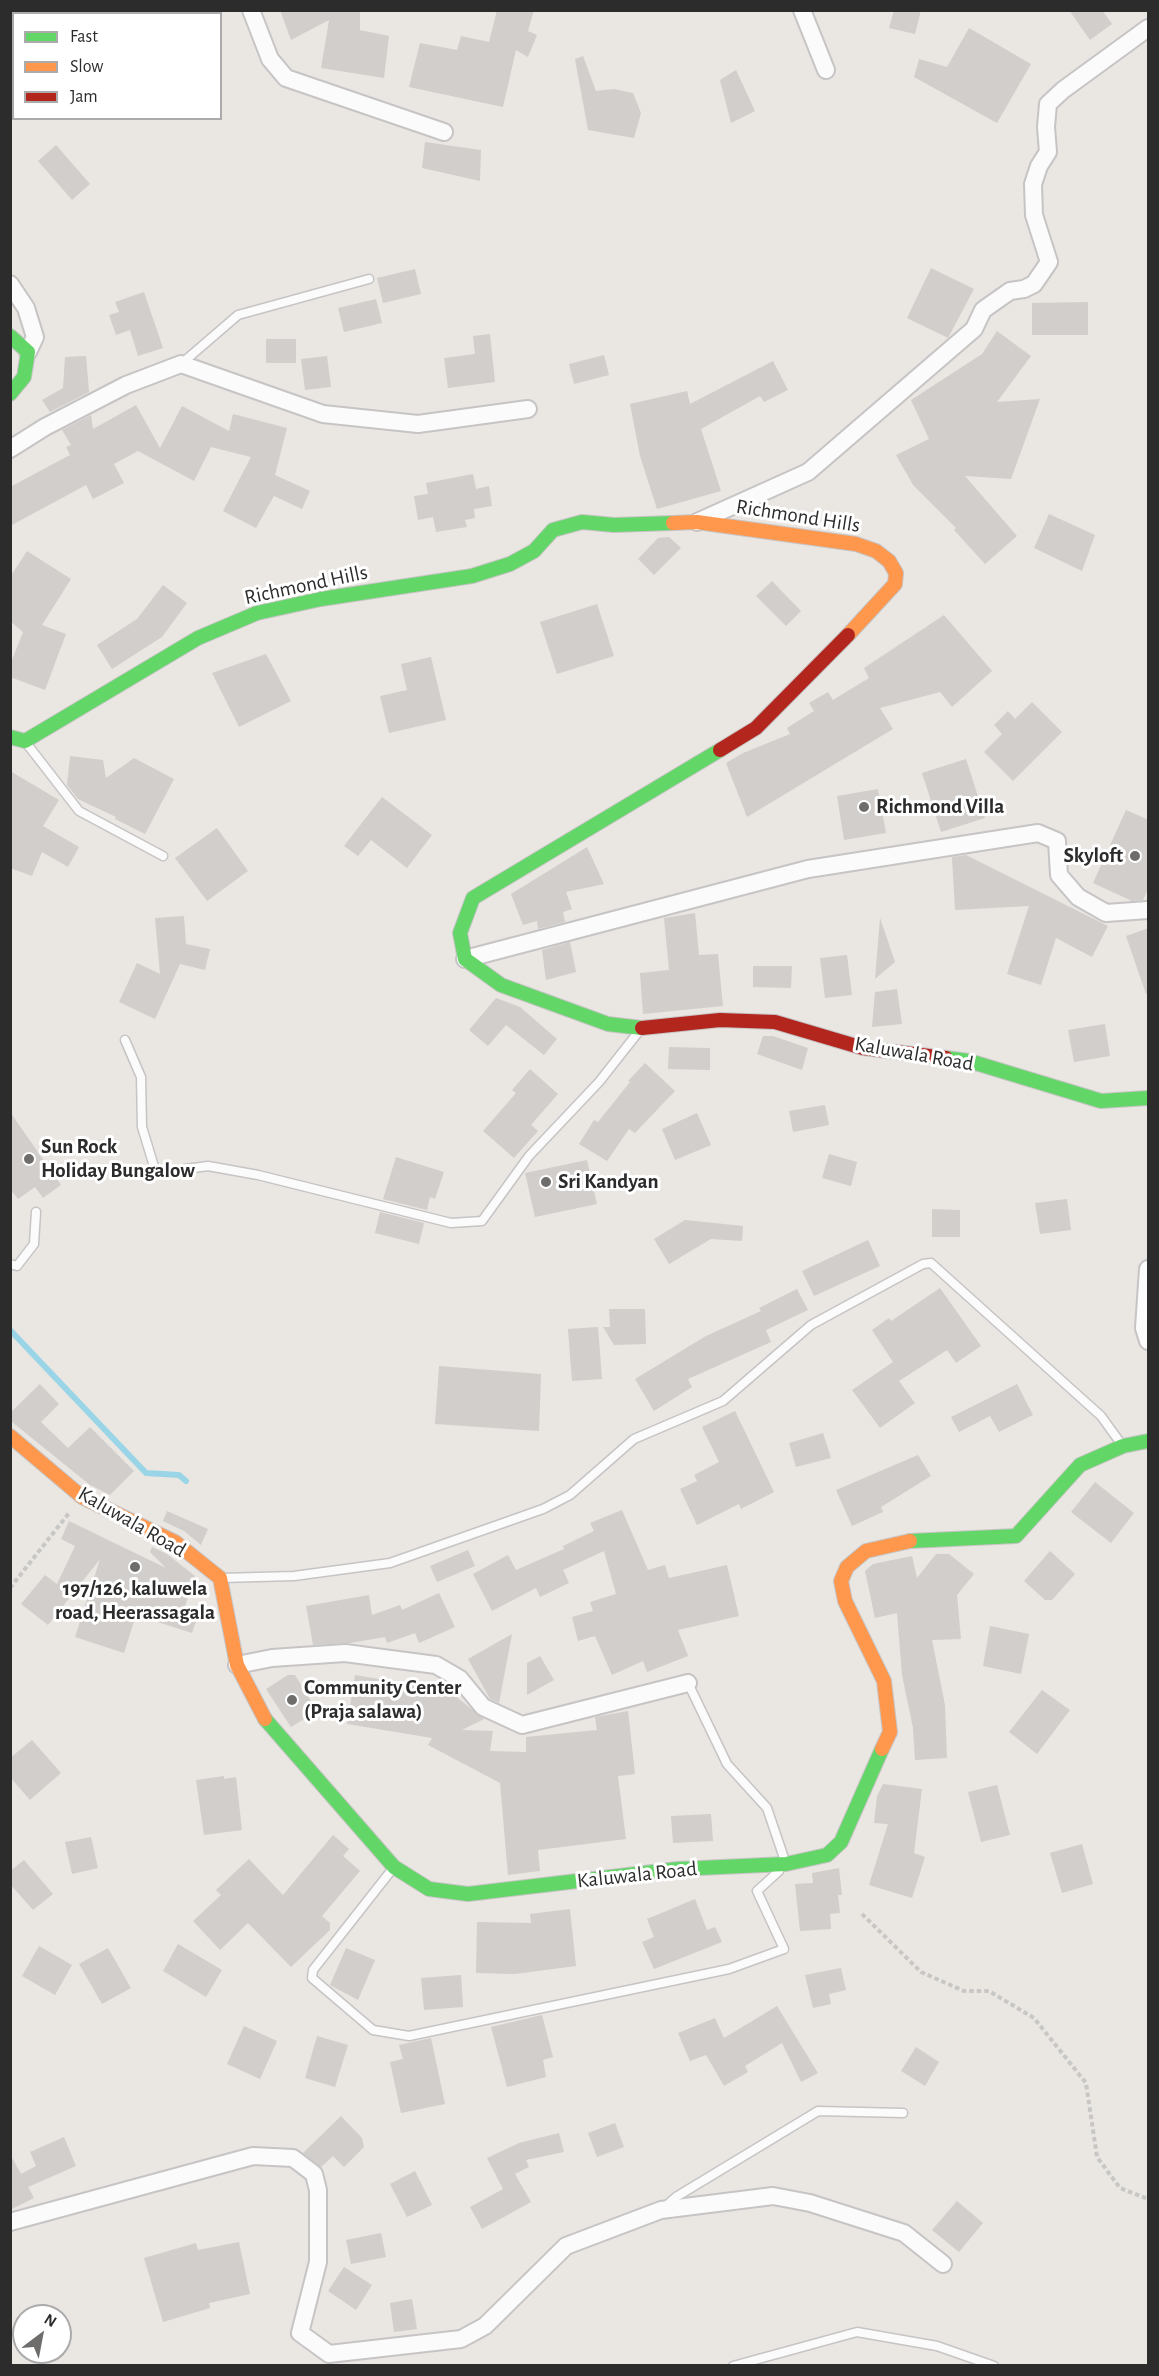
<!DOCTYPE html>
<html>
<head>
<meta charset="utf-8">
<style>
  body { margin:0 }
  #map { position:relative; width:1159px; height:2376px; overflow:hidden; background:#eae6e2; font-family:"Alegreya Sans",sans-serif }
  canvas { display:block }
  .frame { position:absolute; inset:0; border:12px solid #2c2c2c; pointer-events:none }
  .legend { position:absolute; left:12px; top:12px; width:210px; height:108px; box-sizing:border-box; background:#fff; border:2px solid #ababab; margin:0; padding:8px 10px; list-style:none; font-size:18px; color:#2c2c2c }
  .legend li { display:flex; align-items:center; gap:12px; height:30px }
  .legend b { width:30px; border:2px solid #ababab }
  .north { position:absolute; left:12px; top:2304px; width:60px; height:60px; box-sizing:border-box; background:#fff; border:2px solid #ababab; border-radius:50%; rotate:32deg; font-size:16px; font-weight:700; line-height:24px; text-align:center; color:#2c2c2c }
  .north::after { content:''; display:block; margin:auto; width:21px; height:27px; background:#6e6d6c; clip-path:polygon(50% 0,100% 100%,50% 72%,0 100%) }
</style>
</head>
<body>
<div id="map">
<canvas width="1159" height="2376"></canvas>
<div class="frame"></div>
<ul class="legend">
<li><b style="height:8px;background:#63d668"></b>Fast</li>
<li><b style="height:8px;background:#ff974d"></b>Slow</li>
<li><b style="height:8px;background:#b3261e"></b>Jam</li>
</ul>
<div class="north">N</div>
</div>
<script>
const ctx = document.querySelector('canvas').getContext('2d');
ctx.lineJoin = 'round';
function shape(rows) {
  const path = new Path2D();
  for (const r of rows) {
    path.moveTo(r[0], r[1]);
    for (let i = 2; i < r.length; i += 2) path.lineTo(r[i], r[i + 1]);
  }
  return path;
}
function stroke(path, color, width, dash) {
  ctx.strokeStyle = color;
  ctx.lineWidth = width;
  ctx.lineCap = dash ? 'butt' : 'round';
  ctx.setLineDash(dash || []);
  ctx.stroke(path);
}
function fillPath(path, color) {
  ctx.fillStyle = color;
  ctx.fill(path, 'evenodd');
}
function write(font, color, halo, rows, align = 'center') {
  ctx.font = font + ' "Alegreya Sans",sans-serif';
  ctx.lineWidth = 6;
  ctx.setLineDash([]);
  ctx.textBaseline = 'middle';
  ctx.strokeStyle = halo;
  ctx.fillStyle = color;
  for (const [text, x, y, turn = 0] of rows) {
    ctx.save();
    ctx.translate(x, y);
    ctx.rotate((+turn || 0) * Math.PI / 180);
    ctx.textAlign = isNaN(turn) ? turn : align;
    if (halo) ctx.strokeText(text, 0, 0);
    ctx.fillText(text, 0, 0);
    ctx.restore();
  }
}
stroke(shape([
  [10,1330,146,1473,179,1475,186,1481]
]), '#9ad5e7', 6);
fillPath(shape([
  [280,10,360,10,360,30,389,36,384,78,321,68,329,20,291,40],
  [497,10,534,10,528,31,537,35,528,57,516,50,503,107,409,87,420,43,457,50,461,36,489,42],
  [894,10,921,10,915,34,889,28],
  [1069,10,1102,10,1112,24,1090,40],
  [969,28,1031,64,997,123,914,77,919,59,947,67],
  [583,56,596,91,614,89,633,93,641,113,634,138,588,130,575,59],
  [736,70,755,111,731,123,720,80],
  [425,142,481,150,480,181,422,168],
  [56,145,90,184,72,200,38,161],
  [931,268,974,289,948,338,907,318],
  [415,269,421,294,383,303,377,278],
  [144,292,163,348,138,356,130,330,116,335,109,315,119,312,115,302],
  [376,299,382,323,344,332,338,308],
  [1088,302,1088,335,1032,335,1032,303],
  [997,331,1031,356,997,402,1040,399,1011,479,965,476,1017,536,985,564,954,530,956,528,913,485,896,455,929,439,911,400,982,354],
  [490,334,495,382,448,388,444,358,475,354,473,336],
  [266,339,296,339,296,363,266,363],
  [604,355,609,375,574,384,569,364],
  [86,356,89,392,50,412,42,400,63,388,65,357],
  [327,356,331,387,305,390,301,359],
  [773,361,788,390,764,402,760,396,701,429,721,491,657,509,640,456,630,404,687,391,690,404],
  [136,405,160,448,182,406,229,431,233,414,287,428,275,475,310,491,302,509,274,496,256,528,223,511,251,457,211,447,194,481,138,451,114,464,124,483,93,499,86,485,10,526,10,487,70,455,66,447,71,445,62,430,91,415,93,429],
  [473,474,476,489,489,486,492,506,474,509,475,518,465,520,467,527,436,532,433,517,418,520,414,496,428,494,426,483],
  [1049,514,1095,535,1082,571,1034,548],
  [669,537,681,548,654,575,638,559,658,538],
  [27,551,71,579,42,625,66,634,45,690,10,677,10,665,23,632,10,621,10,577],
  [772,581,801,611,786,626,756,596],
  [163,585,187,603,162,637,112,669,97,645,137,619],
  [597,604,614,656,557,674,540,622],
  [944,615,992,671,952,707,940,692,880,708,893,729,747,817,726,763,743,753,790,734,787,728,814,711,809,703,828,692,833,700,869,678,864,668],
  [266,654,291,701,239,727,212,673],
  [431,657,446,720,389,733,380,696,407,690,401,664],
  [1032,702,1062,732,1013,781,984,752,1002,734,994,725,1008,711,1015,719],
  [70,756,103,760,106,778,134,758,174,779,145,834,115,819,116,817,78,799,67,785],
  [966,759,985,818,941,832,922,773],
  [10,771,59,800,43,826,79,847,68,867,42,852,32,876,10,868],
  [878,789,886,833,844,840,837,796],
  [382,797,432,835,407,868,371,840,358,856,344,846],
  [1126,810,1149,820,1149,887,1143,900,1132,901,1093,883],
  [217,828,248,871,207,901,175,858],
  [587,847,604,884,566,892,572,909,563,912,565,922,538,929,537,921,523,925,511,894],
  [966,855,1108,926,1092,957,1056,938,1041,985,1007,974,1029,906,955,910,952,857],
  [695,913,699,955,718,954,723,1006,643,1014,640,973,669,970,664,918],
  [184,916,186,944,210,949,205,970,180,964,155,1019,119,1002,137,963,160,974,155,918],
  [880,918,895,962,875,979],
  [1149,928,1149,993,1146,994,1126,936],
  [570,942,576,972,546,980,542,950],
  [847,955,852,995,825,998,820,958],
  [753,966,792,966,791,988,753,987],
  [897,989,902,1024,872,1027,875,992],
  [496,998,520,1007,557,1039,544,1055,506,1025,488,1046,469,1030],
  [1105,1024,1110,1056,1074,1062,1068,1030],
  [763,1036,773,1036,808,1048,802,1070,757,1054],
  [669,1047,710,1048,710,1070,668,1069],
  [645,1063,675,1091,635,1133,629,1129,607,1161,579,1144,594,1120,598,1122,630,1082,628,1081],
  [530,1069,558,1094,531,1125,538,1131,514,1158,483,1131,516,1093,512,1090],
  [825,1105,829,1125,793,1132,789,1111],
  [10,1112,61,1185,43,1198,35,1187,18,1199,10,1189],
  [697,1113,711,1145,675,1160,662,1129],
  [829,1154,857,1162,851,1186,822,1178],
  [396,1157,444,1172,435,1199,430,1197,427,1210,383,1199],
  [587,1160,597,1204,535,1217,525,1173],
  [1067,1199,1071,1230,1040,1234,1035,1203],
  [932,1209,960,1210,960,1237,932,1237],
  [380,1212,424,1223,419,1244,375,1233],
  [685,1220,743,1226,742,1241,711,1239,669,1264,654,1239],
  [868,1240,880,1266,814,1296,802,1271],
  [940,1288,981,1346,956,1363,947,1350,899,1381,915,1403,880,1428,852,1390,893,1362,872,1330,889,1318,891,1321],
  [797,1289,808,1310,766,1330,771,1342,688,1379,692,1387,654,1411,635,1379,706,1336,761,1311,759,1308],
  [609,1309,645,1309,646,1344,614,1345,603,1327,610,1327],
  [598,1327,602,1379,572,1381,568,1329],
  [439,1366,541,1374,539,1431,435,1424],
  [40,1384,59,1404,41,1422,68,1448,90,1427,134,1471,110,1495,90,1485,12,1422,10,1413],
  [1017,1384,1033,1415,999,1432,990,1416,959,1432,951,1417],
  [735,1411,774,1492,741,1509,739,1504,697,1525,680,1489,697,1481,694,1475,719,1462,702,1427],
  [823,1433,831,1458,796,1467,789,1443],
  [918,1455,931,1476,881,1507,883,1512,852,1526,836,1490],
  [1095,1482,1134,1513,1111,1543,1071,1512],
  [622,1510,648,1570,665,1565,669,1578,727,1565,739,1616,678,1630,688,1656,647,1672,643,1661,612,1675,595,1636,578,1641,572,1617,593,1611,590,1602,616,1594,604,1551,563,1570,569,1583,540,1597,536,1588,492,1611,473,1574,508,1555,516,1570,564,1549,563,1546,594,1531,590,1523],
  [167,1511,208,1529,201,1545,184,1531,163,1521],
  [69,1521,166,1568,150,1552,152,1547,167,1554,195,1576,184,1609,199,1613,192,1633,136,1615,124,1653,75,1637,100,1559,48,1625,21,1604,45,1575,57,1584,75,1546,61,1539],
  [468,1550,475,1566,437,1582,430,1566],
  [1050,1551,1075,1574,1052,1600,1045,1600,1024,1581],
  [936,1554,949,1554,974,1574,957,1595,961,1639,932,1640,945,1705,947,1758,915,1760,913,1728,902,1675,897,1613,875,1618,865,1571,873,1564,912,1556,917,1578],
  [439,1593,455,1627,419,1643,415,1633,387,1643,385,1637,350,1643,313,1645,306,1606,369,1595,372,1615,400,1605,402,1610],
  [990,1626,1029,1634,1021,1674,983,1666],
  [512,1634,499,1703,490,1699,468,1659],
  [540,1656,554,1680,527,1695,527,1663],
  [288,1675,295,1675,317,1711,291,1727,266,1689],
  [355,1675,449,1691,484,1719,462,1730,493,1731,490,1751,526,1752,526,1737,597,1730,595,1717,628,1711,635,1774,618,1776,626,1839,538,1850,540,1871,508,1875,500,1783,428,1745,432,1738,347,1724],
  [1042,1690,1070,1710,1037,1754,1009,1732],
  [32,1740,61,1773,30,1800,10,1777,10,1758],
  [224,1776,224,1779,236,1777,242,1830,204,1835,196,1780],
  [883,1784,922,1789,914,1853,925,1857,912,1898,869,1885,888,1824,874,1823,877,1796],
  [997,1785,1010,1835,981,1842,968,1792],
  [711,1814,713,1841,673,1843,671,1816],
  [333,1835,349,1849,343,1856,360,1871,322,1916,330,1923,330,1930,291,1967,248,1923,220,1950,193,1921,221,1895,216,1890,249,1859,283,1895],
  [91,1837,98,1868,72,1874,65,1842],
  [1082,1844,1093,1884,1062,1893,1050,1853],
  [24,1860,53,1894,33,1910,10,1884,10,1871],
  [839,1868,842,1895,838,1895,840,1913,830,1914,831,1929,800,1931,795,1884,813,1883,812,1873],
  [695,1899,707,1930,715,1927,722,1942,654,1969,642,1942,654,1937,647,1919],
  [570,1909,576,1966,515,1974,476,1973,477,1922,531,1923,530,1914],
  [178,1944,222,1970,206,1997,163,1971],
  [39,1946,72,1965,55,1995,22,1976],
  [108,1948,131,1988,102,2004,79,1964],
  [346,1948,375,1960,358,2000,330,1985],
  [841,1968,846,1990,829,1994,831,2004,813,2008,805,1975],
  [461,1975,463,2007,424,2010,421,1978],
  [777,2006,818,2073,801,2082,782,2043,745,2066,748,2072,724,2086,706,2055,690,2061,678,2033,715,2018,724,2038],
  [542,2015,553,2057,543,2060,546,2077,507,2087,491,2027],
  [244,2026,277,2041,260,2079,227,2064],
  [317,2036,348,2045,335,2087,305,2078],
  [431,2038,445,2104,401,2113,390,2062,403,2059,399,2045],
  [916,2047,939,2062,925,2086,901,2071],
  [341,2116,362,2138,364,2147,344,2167,333,2156,321,2167,303,2153],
  [615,2123,624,2147,597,2157,588,2133],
  [559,2133,564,2152,526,2160,529,2167,515,2174,531,2202,482,2229,470,2207,503,2189,487,2158,519,2143],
  [64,2137,76,2166,28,2187,34,2198,10,2210,10,2154,21,2174,36,2166,30,2152],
  [415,2171,432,2205,407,2217,390,2184],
  [957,2201,983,2223,959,2252,932,2230],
  [381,2233,386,2257,351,2264,346,2240],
  [239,2242,250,2294,209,2303,210,2308,163,2322,144,2258,196,2243,198,2250],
  [344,2267,372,2285,356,2310,328,2291],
  [412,2299,417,2329,394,2332,390,2303]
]), '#d1cecb');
const lane = shape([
  [181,364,238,315,369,279],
  [27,744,79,811,163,856],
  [125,1040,141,1077,142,1127,156,1173,208,1166,258,1175,451,1223,482,1221,529,1156,599,1082,640,1030],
  [10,1264,17,1266,34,1244,36,1212],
  [221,1578,294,1576,390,1563,543,1509,570,1495,634,1439,723,1401,811,1325,923,1264,931,1263,1101,1416,1122,1445],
  [688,1683,727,1764,767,1808,785,1861],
  [394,1867,313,1970,312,1978,373,2030,409,2036,729,1969,784,1949,757,1891,779,1871],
  [666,2206,676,2197,818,2111,903,2113],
  [733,2366,857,2332,937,2346,994,2366]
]);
const street = shape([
  [251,10,270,59,286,78,444,132],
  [802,10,826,70],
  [10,284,26,308,35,337,28,352],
  [10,449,45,427,126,385,181,364,323,414,418,424,528,409],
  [697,522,808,472,974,329,983,310,1010,291,1024,289,1034,284,1049,262,1034,215,1033,184,1039,166,1048,152,1046,127,1048,104,1063,90,1148,28],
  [465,959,808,869,1038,833,1057,841,1059,875,1078,897,1106,913,1148,910],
  [1148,1269,1144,1328,1148,1341],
  [237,1665,272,1658,345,1653,436,1665,460,1679,483,1707,522,1725,688,1683],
  [10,2222,253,2156,293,2158,314,2174,318,2190,318,2262,300,2333,329,2354,461,2339,485,2326,566,2246,661,2210,773,2196,810,2203,904,2233,943,2264]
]);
const fast = shape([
  [10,336,28,352,24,377,10,394],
  [10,737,25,741,198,638,257,613,321,599,472,576,510,564,534,551,553,530,582,522,614,525,673,523],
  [642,1028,608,1024,501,985,465,959,460,933,473,898,720,750],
  [946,1058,969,1061,1101,1101,1148,1098],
  [910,1541,1016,1536,1080,1465,1123,1446,1148,1441],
  [265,1719,394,1867,429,1889,468,1894,678,1869,786,1864,827,1855,841,1842,882,1749]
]);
const slow = shape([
  [673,523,697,522,856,544,876,551,889,561,896,573,895,584,848,635],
  [10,1436,82,1497,175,1542,220,1578,237,1665,265,1719],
  [882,1749,890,1732,884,1681,845,1601,841,1581,847,1567,866,1551,910,1541]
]);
const jam = shape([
  [720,750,756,728,848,635],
  [642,1028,720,1020,775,1022,863,1048,946,1058]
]);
stroke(lane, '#c6c4c5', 11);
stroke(street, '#c6c4c5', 20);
stroke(fast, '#c6c4c5', 16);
stroke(slow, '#c6c4c5', 16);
stroke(jam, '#c6c4c5', 16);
stroke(shape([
  [10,1588,69,1513],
  [862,1914,921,1972,964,1991,989,1991,1034,2018,1086,2083,1097,2157,1120,2188,1148,2199]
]), '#c7c7c6', 4, [4.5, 3]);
stroke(lane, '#fcfbfb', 8);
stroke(street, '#fcfbfb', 16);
stroke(fast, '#63d668', 14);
stroke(slow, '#ff974d', 14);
stroke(jam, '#b3261e', 14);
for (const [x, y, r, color] of [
  [864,807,6,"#6e6d6c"],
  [1135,856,6,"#6e6d6c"],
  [29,1159,6,"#6e6d6c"],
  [546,1182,6,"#6e6d6c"],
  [135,1567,6,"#6e6d6c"],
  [292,1700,6,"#6e6d6c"]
]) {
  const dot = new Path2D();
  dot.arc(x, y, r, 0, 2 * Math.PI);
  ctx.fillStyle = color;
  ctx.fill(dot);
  stroke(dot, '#fff', 2);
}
write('21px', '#2c2c2c', '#fff', [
  ["Richmond Hills",798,516,9],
  ["Richmond Hills",306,585,-12],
  ["Kaluwala Road",914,1054,10],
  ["Kaluwala Road",132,1522,30],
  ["Kaluwala Road",637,1875,-6]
]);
write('bold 21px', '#2c2c2c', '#fff', [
  ["Richmond Villa",876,807],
  ["Skyloft",1123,856,"right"],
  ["Sun Rock",41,1147],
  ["Holiday Bungalow",41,1171],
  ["Sri Kandyan",558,1182],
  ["197/126, kaluwela",135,1589,"center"],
  ["road, Heerassagala",135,1613,"center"],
  ["Community Center",304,1688],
  ["(Praja salawa)",304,1712]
], 'left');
</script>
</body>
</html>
